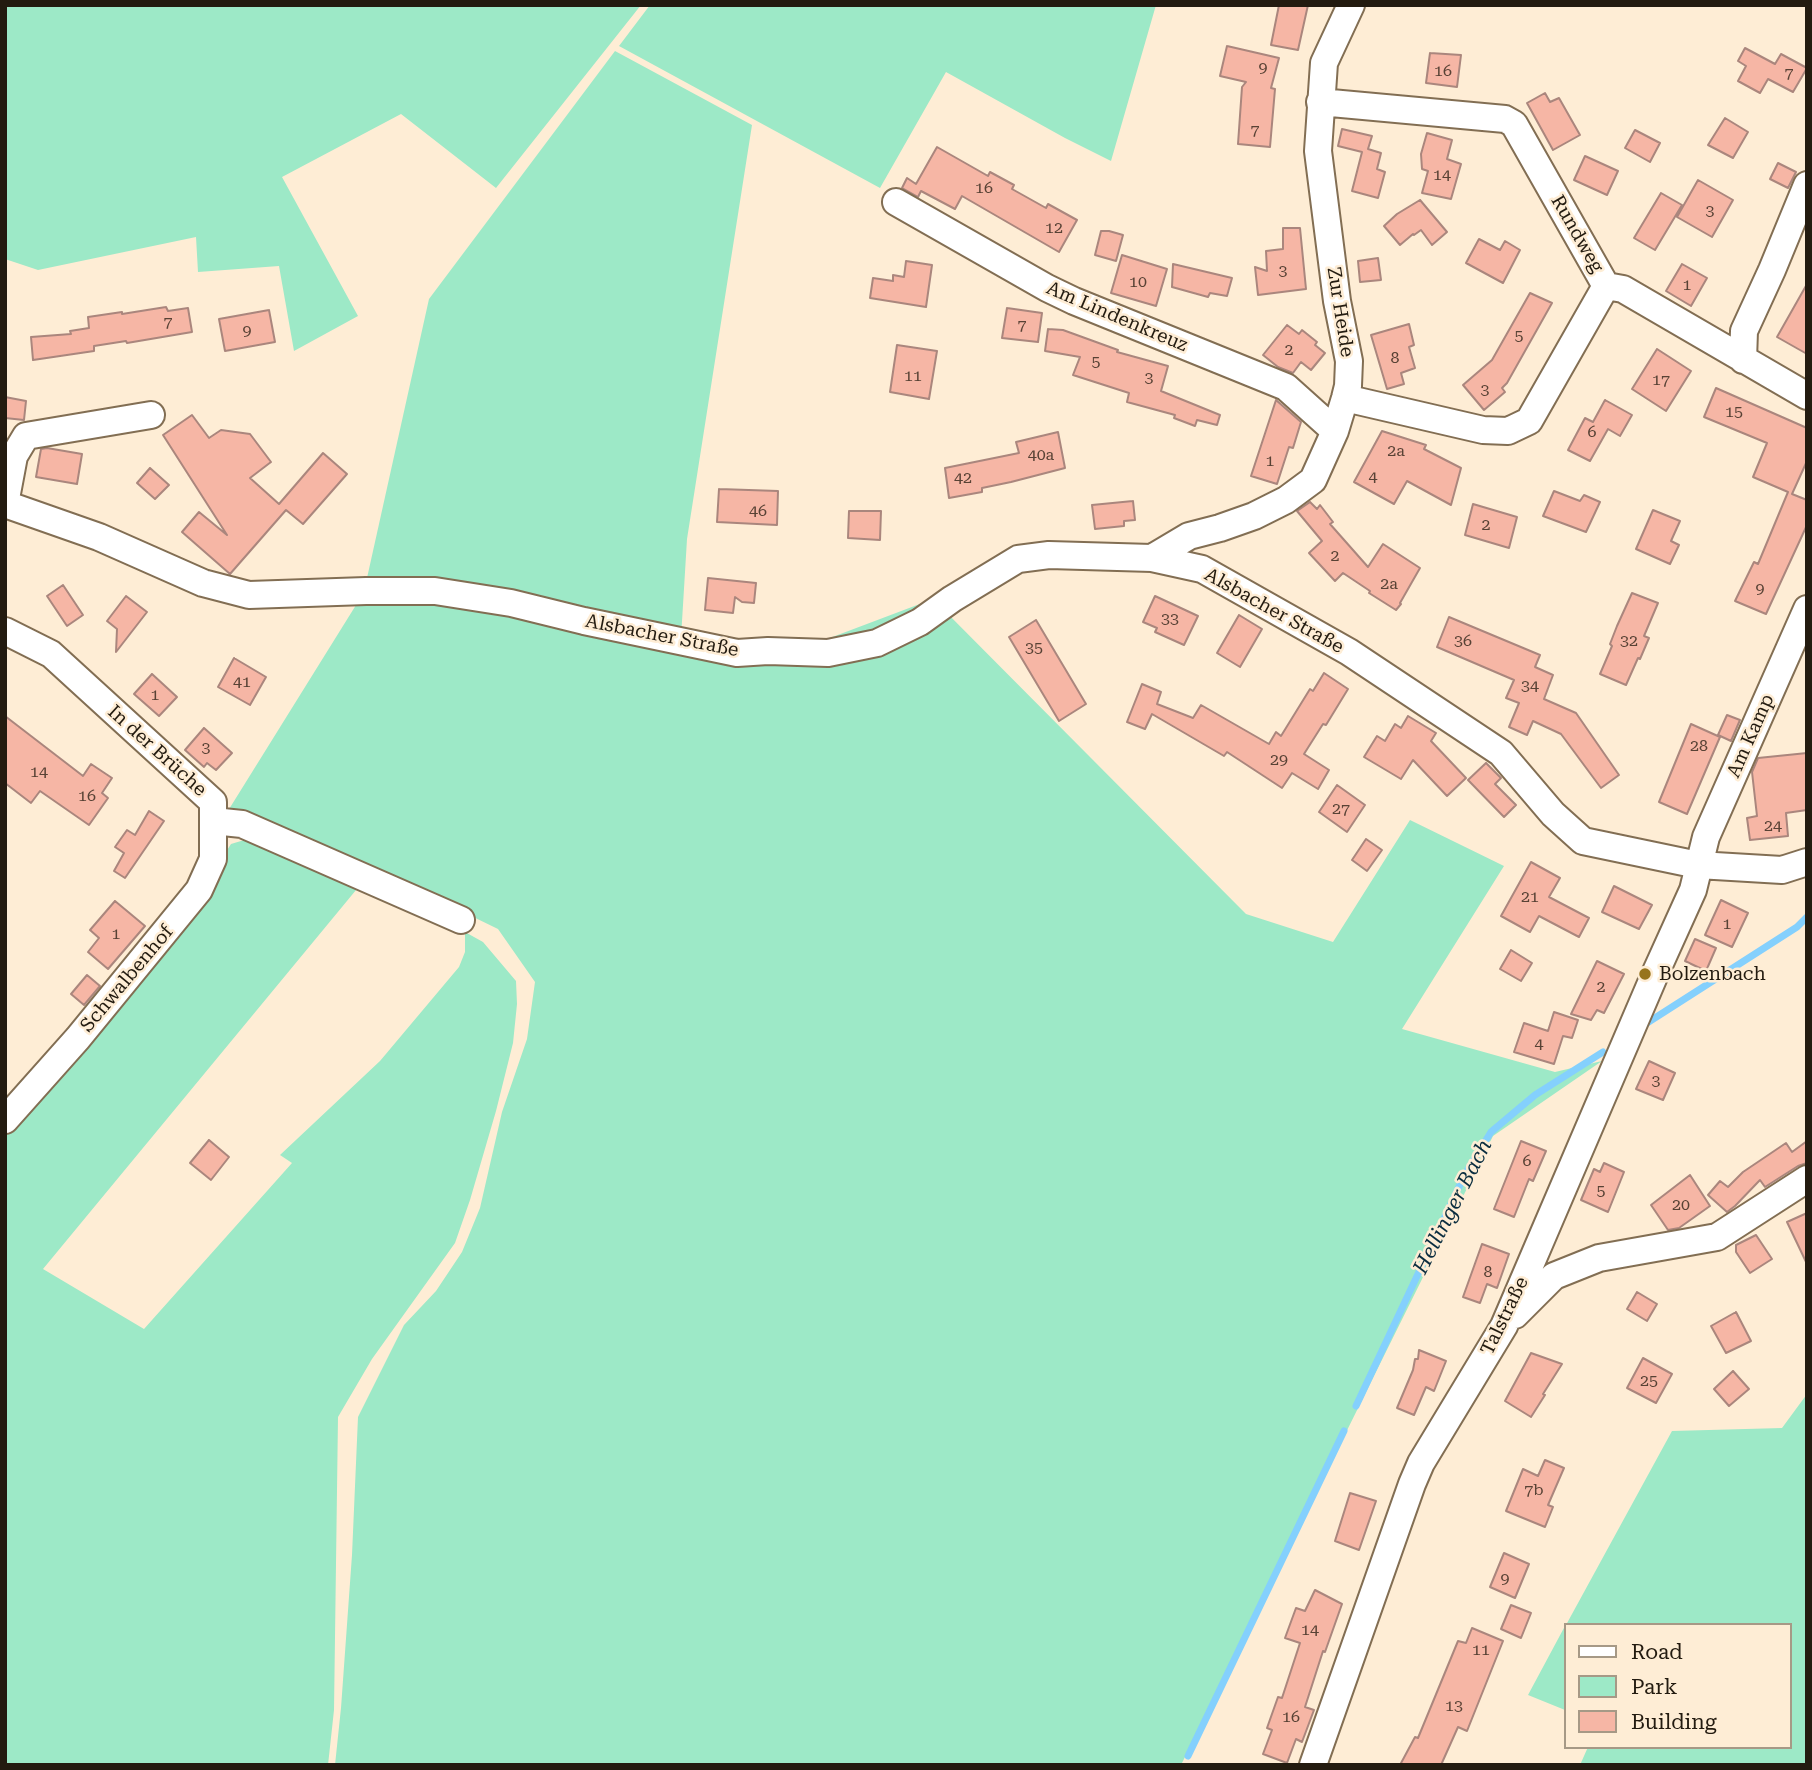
<!DOCTYPE html>
<html>
<head>
<meta charset="utf-8">
<style>
  body { margin:0 }
  #map { position:relative; width:1812px; height:1770px; overflow:hidden; background:#feedd5; font-family:"Roboto Serif",serif }
  canvas { display:block }
  .frame { position:absolute; inset:0; border:7px solid #231b10; pointer-events:none }
  .legend { position:absolute; left:1564px; top:1623px; width:228px; height:126px; box-sizing:border-box; background:#feedd5; border:2px solid #a69986; margin:0; padding:9px 12px; list-style:none; font-size:21px; color:#231b10 }
  .legend li { display:flex; align-items:center; gap:14px; height:35px }
  .legend b { width:35px; border:2px solid #a69986 }
</style>
</head>
<body>
<div id="map">
<canvas width="1812" height="1770"></canvas>
<div class="frame"></div>
<ul class="legend">
<li><b style="height:9px;background:#fff"></b>Road</li>
<li><b style="height:19px;background:#9de9c7"></b>Park</li>
<li><b style="height:19px;background:#f6b6a5"></b>Building</li>
</ul>
</div>
<script>
const ctx = document.querySelector('canvas').getContext('2d');
ctx.lineJoin = 'round';
function fillPath(path, color) {
  ctx.fillStyle = color;
  ctx.fill(path, 'evenodd');
}
function shape(rows) {
  const path = new Path2D();
  for (const r of rows) {
    path.moveTo(r[0], r[1]);
    for (let i = 2; i < r.length; i += 2) path.lineTo(r[i], r[i + 1]);
  }
  return path;
}
function stroke(path, color, width, dash) {
  ctx.strokeStyle = color;
  ctx.lineWidth = width;
  ctx.lineCap = dash ? 'butt' : 'round';
  ctx.setLineDash(dash || []);
  ctx.stroke(path);
}
function write(font, color, halo, rows, align = 'center') {
  ctx.font = font + ' "Roboto Serif",serif';
  ctx.lineWidth = 5;
  ctx.setLineDash([]);
  ctx.textBaseline = 'middle';
  ctx.strokeStyle = halo;
  ctx.fillStyle = color;
  for (const [text, x, y, turn = 0] of rows) {
    ctx.save();
    ctx.translate(x, y);
    ctx.rotate((+turn || 0) * Math.PI / 180);
    ctx.textAlign = isNaN(turn) ? turn : align;
    if (halo) ctx.strokeText(text, 0, 0);
    ctx.fillText(text, 0, 0);
    ctx.restore();
  }
}
fillPath(shape([
  [5,5,641,5,496,188,401,114,282,177,358,316,294,351,279,266,198,272,196,237,38,270,5,259],
  [650,5,1156,5,1111,161,1065,138,946,72,880,188,619,46],
  [615,51,752,125,687,539,681,638,365,587,429,299],
  [434,596,583,623,806,647,933,599,1246,914,1333,942,1410,820,1504,866,1402,1029,1555,1072,1602,1061,1493,1136,1181,1765,335,1765,341,1708,352,1555,358,1417,404,1325,436,1291,462,1252,480,1208,502,1112,527,1039,535,982,498,929,461,911,226,814,361,597],
  [251,838,361,884,43,1269,144,1329,292,1163,280,1155,380,1061,459,967,465,952,465,932,483,942,516,981,517,1004,513,1043,496,1111,470,1200,455,1243,372,1359,338,1417,334,1710,328,1765,5,1765,5,1129,220,861,231,844],
  [1807,1394,1807,1765,1580,1765,1588,1747,1789,1747,1789,1625,1566,1625,1672,1431,1782,1428],
  [1565,1626,1565,1710,1528,1695]
]), '#9de9c7');
stroke(shape([
  [1647,1023,1797,927,1807,917],
  [1356,1406,1465,1174,1491,1132,1535,1095,1603,1052],
  [1188,1756,1344,1431]
]), '#84d0fd', 7);
const building = shape([
  [1279,5,1308,5,1298,50,1271,45,1279,5],
  [1227,46,1279,58,1271,88,1275,89,1270,147,1238,144,1242,87,1246,82,1220,76,1227,46],
  [1745,48,1775,64,1781,54,1807,68,1793,92,1768,79,1760,93,1738,81,1746,66,1738,61,1745,48],
  [1430,53,1461,55,1457,87,1426,83,1430,53],
  [1545,93,1550,102,1559,98,1580,135,1553,150,1527,103,1545,93],
  [1725,118,1748,132,1733,158,1708,145,1725,118],
  [1342,129,1372,136,1368,149,1381,153,1377,169,1385,172,1378,198,1352,191,1362,152,1338,146,1342,129],
  [1635,130,1660,143,1650,162,1625,148,1635,130],
  [1427,133,1452,140,1447,159,1461,164,1451,199,1422,193,1428,171,1422,169,1421,154,1427,133],
  [937,147,988,176,990,172,1014,185,1012,189,1046,208,1048,204,1077,220,1059,252,962,196,955,209,921,191,918,197,902,188,907,178,916,184,937,147],
  [1585,156,1618,171,1607,195,1574,180,1585,156],
  [1778,163,1796,172,1788,188,1770,179,1778,163],
  [1698,180,1733,200,1712,237,1677,217,1698,180],
  [1661,193,1682,205,1655,250,1634,238,1661,193],
  [1420,200,1447,232,1432,245,1421,230,1414,235,1413,234,1400,245,1384,226,1397,214,1420,200],
  [1283,228,1300,228,1306,289,1258,295,1255,267,1267,271,1266,251,1283,249,1283,228],
  [1101,231,1109,231,1123,235,1116,261,1095,255,1101,231],
  [1479,239,1500,250,1505,241,1520,250,1503,283,1466,263,1479,239],
  [1122,255,1167,269,1156,306,1111,293,1122,255],
  [1378,258,1381,280,1360,282,1358,261,1378,258],
  [906,261,932,265,926,307,870,298,873,278,893,281,893,275,904,277,906,261],
  [1173,264,1232,278,1227,296,1210,293,1208,297,1172,287,1173,264],
  [1682,264,1707,278,1691,306,1666,291,1682,264],
  [1807,284,1807,354,1777,337,1807,284],
  [1530,293,1552,303,1507,383,1502,388,1505,392,1484,410,1463,385,1492,360,1530,293],
  [166,307,168,311,188,308,192,332,127,343,126,341,94,346,94,351,33,360,31,337,71,334,70,331,89,328,88,317,122,312,122,314,166,307],
  [1007,308,1042,313,1038,342,1002,338,1007,308],
  [269,310,275,342,225,351,219,319,269,310],
  [1409,324,1414,345,1409,347,1415,368,1401,373,1404,384,1387,389,1371,335,1409,324],
  [1287,325,1299,334,1302,330,1317,342,1315,345,1325,353,1311,370,1301,362,1293,373,1278,367,1263,355,1287,325],
  [1048,329,1063,330,1118,350,1117,352,1168,366,1161,391,1220,415,1217,425,1197,420,1195,426,1174,418,1175,415,1127,402,1129,393,1073,375,1080,357,1045,351,1048,329],
  [897,345,937,351,929,399,890,392,897,345],
  [1657,349,1691,371,1666,411,1632,389,1657,349],
  [1716,388,1807,428,1807,461,1792,494,1807,500,1807,525,1766,614,1735,601,1754,562,1758,564,1788,492,1753,477,1767,443,1704,417,1716,388],
  [5,397,26,401,24,420,5,418,5,397],
  [1276,400,1301,422,1293,448,1289,447,1277,484,1251,476,1276,400],
  [1605,400,1632,415,1620,436,1608,429,1590,461,1568,450,1585,418,1593,422,1605,400],
  [192,415,209,438,221,430,250,434,271,462,250,478,279,504,323,453,347,474,303,524,286,510,230,574,182,532,199,512,227,535,163,435,192,415],
  [1382,431,1426,445,1424,449,1461,468,1451,505,1407,481,1394,504,1354,482,1382,431],
  [1058,432,1065,468,1011,482,982,488,982,492,949,498,945,468,1019,453,1016,442,1058,432],
  [47,448,82,454,77,484,36,477,41,449,47,448],
  [150,468,169,485,155,499,137,483,150,468],
  [719,489,778,491,777,525,717,522,719,489],
  [1554,491,1580,501,1584,495,1600,502,1586,532,1543,516,1554,491],
  [1133,501,1135,520,1124,521,1124,526,1095,529,1092,505,1133,501],
  [1310,502,1317,509,1320,505,1333,522,1330,524,1368,567,1383,544,1420,568,1400,603,1401,604,1396,610,1369,593,1370,591,1343,573,1335,581,1309,553,1322,541,1297,511,1310,502],
  [1473,504,1517,517,1509,548,1465,535,1473,504],
  [1653,510,1680,521,1671,541,1679,545,1670,564,1636,549,1653,510],
  [849,511,881,511,880,540,848,538,849,511],
  [708,578,756,583,754,603,742,602,735,597,733,613,705,610,708,578],
  [63,585,83,615,67,626,47,596,63,585],
  [1632,593,1658,603,1644,636,1649,638,1640,659,1638,658,1626,685,1600,674,1612,646,1610,644,1617,626,1632,593],
  [126,596,147,612,116,652,117,629,107,621,126,596],
  [1155,596,1198,616,1184,645,1155,632,1157,628,1143,622,1155,596],
  [1239,615,1262,629,1240,667,1217,653,1239,615],
  [1449,617,1540,655,1535,667,1553,675,1544,699,1576,713,1619,775,1601,788,1561,734,1533,721,1527,735,1509,727,1519,703,1506,698,1514,680,1437,647,1449,617],
  [1036,620,1086,704,1059,721,1009,637,1036,620],
  [234,658,266,677,250,705,218,687,234,658],
  [1324,673,1348,689,1326,725,1323,724,1304,754,1329,770,1318,789,1292,773,1282,788,1227,752,1224,756,1152,714,1145,729,1127,722,1142,684,1161,692,1157,704,1193,718,1201,705,1269,744,1276,732,1281,736,1310,689,1313,691,1324,673],
  [152,674,177,697,159,716,134,694,152,674],
  [1727,715,1740,720,1731,741,1718,735,1727,715],
  [5,716,83,776,91,764,112,778,102,793,108,798,89,825,40,791,31,803,5,783,5,716],
  [1408,716,1436,733,1431,741,1466,778,1447,796,1413,760,1401,779,1364,757,1377,736,1385,741,1395,724,1401,728,1408,716],
  [1691,724,1720,737,1687,814,1659,802,1691,724],
  [204,728,232,753,216,770,207,763,204,767,185,750,204,728],
  [1807,753,1807,810,1786,813,1788,836,1750,840,1747,818,1757,816,1752,772,1758,758,1807,753],
  [1486,763,1501,778,1495,784,1516,805,1504,817,1468,780,1486,763],
  [1337,785,1365,805,1347,832,1319,812,1337,785],
  [149,811,164,821,125,878,114,871,124,853,115,847,127,830,135,835,149,811],
  [1366,839,1382,850,1367,871,1352,860,1366,839],
  [1531,862,1560,878,1549,897,1589,918,1579,937,1539,916,1530,932,1501,916,1531,862],
  [1614,886,1652,905,1639,929,1602,912,1614,886],
  [1721,900,1748,913,1732,947,1705,935,1721,900],
  [115,901,145,926,108,969,88,952,99,938,90,930,115,901],
  [1695,939,1716,948,1706,971,1685,961,1695,939],
  [1511,950,1532,963,1521,981,1500,969,1511,950],
  [1597,961,1624,974,1604,1013,1597,1010,1591,1020,1571,1014,1597,961],
  [87,975,100,986,84,1005,71,994,87,975],
  [1554,1012,1578,1020,1572,1038,1563,1036,1554,1064,1514,1052,1524,1023,1548,1031,1554,1012],
  [1649,1061,1675,1073,1663,1100,1636,1089,1649,1061],
  [209,1140,229,1157,211,1180,190,1163,209,1140],
  [1521,1141,1546,1151,1533,1181,1529,1179,1514,1217,1494,1209,1521,1141],
  [1807,1141,1807,1163,1798,1166,1765,1187,1760,1180,1735,1206,1727,1212,1708,1195,1720,1181,1728,1187,1743,1172,1786,1143,1792,1152,1807,1141],
  [1604,1163,1624,1172,1608,1212,1581,1200,1594,1169,1600,1172,1604,1163],
  [1690,1175,1710,1206,1679,1228,1668,1230,1651,1205,1690,1175],
  [1807,1213,1807,1264,1787,1222,1807,1213],
  [1756,1235,1772,1259,1750,1273,1736,1252,1736,1245,1756,1235],
  [1482,1244,1509,1254,1497,1288,1487,1284,1480,1303,1463,1297,1482,1244],
  [1637,1292,1657,1304,1647,1321,1627,1309,1637,1292],
  [1736,1312,1751,1341,1726,1353,1711,1326,1736,1312],
  [1419,1350,1446,1361,1434,1391,1426,1387,1414,1415,1397,1408,1413,1370,1415,1359,1418,1359,1419,1350],
  [1531,1353,1562,1364,1543,1394,1545,1395,1531,1417,1505,1401,1531,1353],
  [1643,1358,1672,1374,1656,1403,1627,1388,1643,1358],
  [1733,1371,1749,1389,1729,1406,1714,1389,1733,1371],
  [1545,1460,1564,1468,1548,1505,1553,1507,1545,1527,1506,1511,1523,1469,1538,1476,1545,1460],
  [1350,1493,1376,1501,1359,1550,1335,1541,1350,1493],
  [1504,1553,1529,1564,1515,1598,1490,1587,1504,1553],
  [1315,1590,1342,1604,1325,1652,1323,1651,1305,1707,1314,1710,1302,1742,1296,1739,1287,1763,1263,1754,1272,1730,1267,1728,1278,1697,1282,1698,1300,1643,1285,1638,1296,1608,1305,1611,1315,1590],
  [1511,1605,1531,1613,1521,1638,1501,1629,1511,1605],
  [1472,1628,1503,1641,1467,1731,1458,1727,1441,1765,1400,1765,1415,1737,1418,1738,1458,1641,1466,1643,1472,1628]
]);
fillPath(building, '#f6b6a5');
stroke(building, '#aa867d', 2);
const street = shape([
  [1320,102,1505,119,1514,124,1606,286,1529,421,1508,431,1483,430,1345,398],
  [896,202,1047,288,1074,301,1286,387,1335,431],
  [1606,286,1623,289,1807,396],
  [1743,360,1744,331,1772,270,1807,185],
  [151,415,26,436,14,456,5,504,99,537,203,583,249,595,366,591,435,591,511,603,584,621,737,653,768,651,828,653,877,643,920,622,952,599,1018,559,1049,555,1152,558,1202,569,1349,652,1501,753,1553,814,1583,841,1698,865,1782,870,1807,862],
  [1152,558,1189,536,1220,528,1254,516,1286,500,1313,480,1335,431,1345,398,1348,386,1349,361,1337,301,1318,151,1324,63,1351,5],
  [5,631,51,654,213,802,213,859,199,890,78,1038,5,1120],
  [213,821,242,824,461,920],
  [1515,1315,1554,1276,1599,1258,1717,1237,1807,1179],
  [1313,1765,1412,1484,1421,1463,1504,1326,1655,974,1693,890,1706,837,1807,609]
]);
stroke(street, '#826e53', 30);
stroke(street, '#fff', 26);
for (const [x, y, r, color] of [
  [1645,974,7,"#97741d"]
]) {
  const dot = new Path2D();
  dot.arc(x, y, r, 0, 2 * Math.PI);
  ctx.fillStyle = color;
  ctx.fill(dot);
  stroke(dot, '#feedd5', 2.5);
}
write('16px', '#584235', null, [
  ["9",1263,68],
  ["16",1443,71],
  ["7",1789,73],
  ["7",1255,130],
  ["14",1442,175],
  ["16",984,188],
  ["3",1710,211],
  ["12",1054,228],
  ["3",1283,271],
  ["10",1138,282],
  ["1",1687,285],
  ["7",168,322],
  ["7",1022,325],
  ["9",247,331],
  ["5",1519,336],
  ["2",1289,350],
  ["8",1395,358],
  ["5",1096,362],
  ["11",913,376],
  ["3",1149,378],
  ["17",1661,380],
  ["3",1485,390],
  ["15",1734,412],
  ["6",1592,432],
  ["2a",1396,451],
  ["40a",1041,455],
  ["1",1270,461],
  ["4",1373,477],
  ["42",963,478],
  ["46",758,511],
  ["2",1486,525],
  ["2",1335,556],
  ["2a",1389,584],
  ["9",1760,589],
  ["33",1170,619],
  ["36",1463,641],
  ["32",1629,641],
  ["35",1034,648],
  ["41",242,682],
  ["34",1530,686],
  ["1",155,695],
  ["28",1699,746],
  ["3",206,748],
  ["29",1279,760],
  ["14",39,772],
  ["16",87,796],
  ["27",1341,809],
  ["24",1773,826],
  ["21",1530,897],
  ["1",1727,924],
  ["1",116,934],
  ["2",1601,987],
  ["4",1539,1044],
  ["3",1656,1081],
  ["6",1527,1161],
  ["5",1601,1191],
  ["20",1681,1205],
  ["8",1488,1272],
  ["25",1649,1381],
  ["7b",1534,1490],
  ["9",1505,1579],
  ["14",1310,1630],
  ["11",1481,1650],
  ["13",1454,1706],
  ["16",1291,1717]
]);
write('19px', '#231b10', '#feedd5', [
  ["Rundweg",1577,234,60],
  ["Zur Heide",1340,312,81],
  ["Am Lindenkreuz",1117,317,23],
  ["Alsbacher Straße",1274,611,29],
  ["Alsbacher Straße",662,636,11],
  ["Am Kamp",1751,736,-66],
  ["In der Brüche",157,751,42],
  ["Schwalbenhof",127,979,-50],
  ["Talstraße",1505,1316,-64]
]);
write('19px', '#231b10', '#feedd5', [
  ["Bolzenbach",1659,974]
], 'left');
write('italic 21px', '#0a2d3f', '#feedd5', [
  ["Hellinger Bach",1453,1207,-63]
]);
</script>
</body>
</html>
